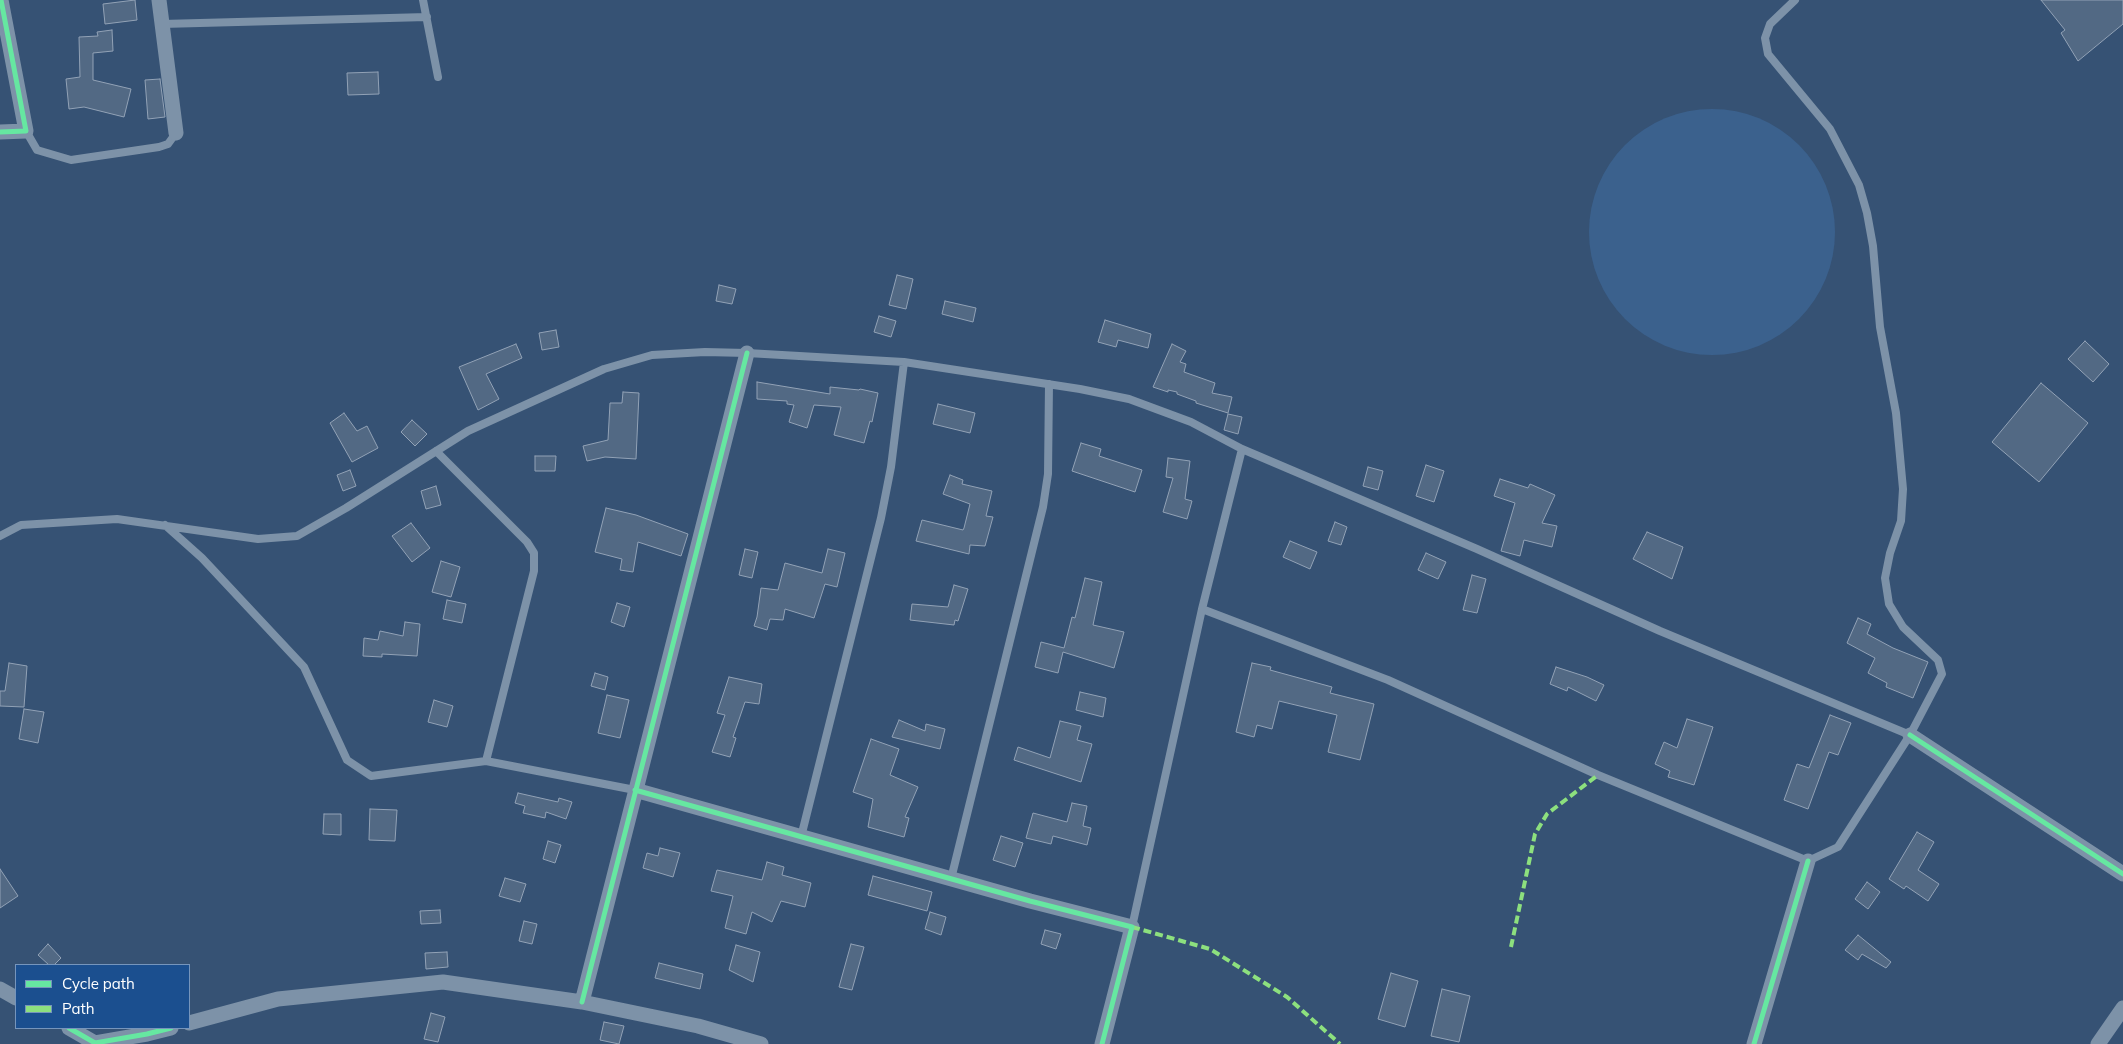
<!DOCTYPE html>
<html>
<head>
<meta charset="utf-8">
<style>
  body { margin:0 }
  #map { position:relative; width:2123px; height:1044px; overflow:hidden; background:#365274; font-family:Mulish,sans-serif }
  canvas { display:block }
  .legend { position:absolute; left:15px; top:964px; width:175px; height:65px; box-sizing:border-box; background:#1b4f8f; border:1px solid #7695bc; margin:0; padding:6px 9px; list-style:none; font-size:15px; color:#fff }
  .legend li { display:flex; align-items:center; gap:10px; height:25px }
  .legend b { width:25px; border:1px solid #7695bc }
</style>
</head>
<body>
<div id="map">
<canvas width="2123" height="1044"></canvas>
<ul class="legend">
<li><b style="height:6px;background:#66e7a1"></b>Cycle path</li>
<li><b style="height:6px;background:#8de07e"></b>Path</li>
</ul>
</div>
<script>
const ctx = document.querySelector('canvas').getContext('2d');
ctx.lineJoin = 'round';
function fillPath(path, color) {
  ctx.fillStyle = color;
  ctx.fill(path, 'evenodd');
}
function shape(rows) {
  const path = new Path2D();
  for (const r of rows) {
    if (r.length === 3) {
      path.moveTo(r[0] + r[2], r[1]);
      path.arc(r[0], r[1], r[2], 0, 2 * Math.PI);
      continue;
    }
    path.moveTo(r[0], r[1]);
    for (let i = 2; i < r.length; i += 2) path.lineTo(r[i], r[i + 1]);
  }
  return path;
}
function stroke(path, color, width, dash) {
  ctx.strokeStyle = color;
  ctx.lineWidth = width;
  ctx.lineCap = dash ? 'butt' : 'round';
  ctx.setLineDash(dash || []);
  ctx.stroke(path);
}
fillPath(shape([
  [1712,232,123]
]), '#3b618d');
const building = shape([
  [135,0,137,20,105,24,103,4,135,0],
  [2041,0,2123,0,2123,24,2078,61,2061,33,2065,30,2041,0],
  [112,30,113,51,93,53,93,80,131,89,124,117,84,107,69,109,66,79,80,77,79,37,98,36,97,32,112,30],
  [378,72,379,94,348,95,347,73,378,72],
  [160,79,165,117,148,119,145,80,160,79],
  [897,275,913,279,906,309,889,305,897,275],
  [719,285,736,289,732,304,716,301,719,285],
  [945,301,976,308,973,322,942,314,945,301],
  [879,316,896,321,891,337,874,332,879,316],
  [1105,320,1151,334,1148,348,1118,340,1116,347,1098,342,1105,320],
  [556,330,559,347,542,350,539,333,556,330],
  [2085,341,2109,364,2093,382,2068,359,2085,341],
  [516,344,522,358,486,374,499,399,478,410,459,367,516,344],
  [1172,344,1186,351,1180,362,1186,364,1184,372,1215,383,1212,393,1232,397,1228,413,1196,403,1196,401,1177,394,1177,392,1168,390,1168,392,1153,387,1172,344],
  [757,382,830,394,830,387,859,390,860,389,878,393,872,422,870,421,864,443,834,435,841,407,814,405,807,428,789,422,794,405,787,404,787,401,757,399,757,382],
  [2041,383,2088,423,2039,482,1992,442,2041,383],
  [623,392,639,393,636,459,605,457,587,461,583,446,608,440,610,403,622,403,623,392],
  [938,404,975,413,970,433,933,424,938,404],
  [344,413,357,431,367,426,378,448,352,462,330,423,344,413],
  [1228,414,1242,417,1238,434,1224,430,1228,414],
  [412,420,427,434,415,446,401,432,412,420],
  [1081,443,1101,449,1099,456,1142,470,1135,492,1072,471,1081,443],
  [535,456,556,456,555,471,535,471,535,456],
  [1168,458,1190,461,1185,499,1192,501,1187,519,1163,512,1173,478,1166,477,1168,458],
  [1426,465,1444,471,1434,502,1416,496,1426,465],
  [1368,467,1383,471,1378,490,1363,486,1368,467],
  [350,470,356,486,343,491,337,475,350,470],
  [950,475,963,480,962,484,992,491,986,516,993,517,985,546,970,545,969,554,916,541,922,520,963,530,964,528,970,504,943,494,950,475],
  [1500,479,1528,488,1530,484,1555,495,1542,523,1557,526,1552,547,1524,540,1520,556,1501,551,1515,503,1494,496,1500,479],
  [436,486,441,505,426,509,421,491,436,486],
  [606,508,636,515,688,534,681,556,638,542,633,572,620,570,622,559,595,552,606,508],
  [1335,522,1347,527,1341,545,1328,541,1335,522],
  [411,523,430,548,412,562,392,536,411,523],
  [1647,532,1683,547,1672,579,1633,559,1647,532],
  [1290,541,1317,552,1310,569,1283,557,1290,541],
  [745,549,758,552,752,578,739,575,745,549],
  [828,549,845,553,837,587,825,584,814,618,785,609,783,620,770,619,767,630,754,626,757,617,761,588,778,590,785,563,822,573,828,549],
  [1426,553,1446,562,1438,579,1418,570,1426,553],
  [441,561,460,567,451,597,432,592,441,561],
  [1472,575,1486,579,1477,613,1463,610,1472,575],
  [1085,578,1102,582,1093,625,1124,632,1114,668,1063,652,1058,673,1035,667,1041,642,1064,648,1072,617,1075,618,1085,578],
  [954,585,968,589,958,621,955,620,954,625,910,620,912,604,948,607,954,585],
  [447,600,466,604,462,623,443,619,447,600],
  [617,603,630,607,624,627,611,622,617,603],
  [1858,618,1871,624,1867,634,1893,648,1928,662,1913,698,1886,687,1887,683,1868,673,1875,658,1847,643,1858,618],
  [405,622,420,624,417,656,382,654,382,657,363,656,364,638,378,640,380,631,403,636,405,622],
  [9,663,27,666,24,707,0,706,0,691,5,691,9,663],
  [1252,663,1271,667,1270,670,1332,687,1330,693,1374,704,1360,760,1328,752,1337,715,1279,701,1272,729,1257,725,1254,737,1236,732,1252,663],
  [1556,667,1587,677,1604,685,1596,701,1568,687,1567,691,1550,684,1556,667],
  [595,673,608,677,605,690,591,686,595,673],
  [729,677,762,684,759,704,745,702,733,737,736,738,730,757,712,752,725,715,717,713,729,677],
  [1080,692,1106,698,1103,717,1076,710,1080,692],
  [607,695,629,700,620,738,598,733,607,695],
  [434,700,453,706,447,727,428,722,434,700],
  [24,709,44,712,38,743,19,739,24,709],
  [1830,715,1851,723,1838,755,1829,752,1808,809,1784,800,1797,764,1809,768,1830,715],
  [1687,719,1713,727,1694,785,1668,777,1670,771,1655,764,1664,742,1677,748,1687,719],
  [899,720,925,731,926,724,945,729,940,749,892,737,899,720],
  [1060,721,1081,726,1077,740,1092,744,1081,782,1014,760,1018,747,1050,758,1060,721],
  [871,739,899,749,890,775,918,787,905,817,909,818,904,837,868,827,873,799,853,792,871,739],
  [518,793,558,802,559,798,572,802,566,819,546,812,545,818,523,813,525,806,515,803,518,793],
  [1072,803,1087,806,1083,826,1091,828,1087,845,1053,836,1051,844,1026,838,1033,813,1067,822,1072,803],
  [370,809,397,810,395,841,369,840,370,809],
  [324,814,341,814,341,835,323,834,324,814],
  [1917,832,1934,842,1918,870,1939,884,1928,901,1906,886,1904,889,1889,879,1917,832],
  [1001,836,1023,843,1015,867,993,860,1001,836],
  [548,841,561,845,555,863,543,859,548,841],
  [660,848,680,853,673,877,643,868,647,853,658,856,660,848],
  [767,862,784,867,782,875,811,883,805,907,781,901,772,922,752,912,746,934,725,928,733,896,711,891,717,870,762,880,767,862],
  [0,869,18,896,0,908,0,869],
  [873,876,932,892,927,911,868,895,873,876],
  [505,878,526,884,520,902,499,896,505,878],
  [1867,882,1880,892,1868,909,1855,899,1867,882],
  [440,910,441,923,421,924,420,911,440,910],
  [930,912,946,917,941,935,925,929,930,912],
  [524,921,537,924,532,944,519,941,524,921],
  [1045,930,1061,934,1056,949,1041,944,1045,930],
  [1858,935,1891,962,1886,968,1862,954,1858,960,1845,950,1858,935],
  [48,944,61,958,54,965,49,965,38,955,48,944],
  [851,944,864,947,852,990,839,987,851,944],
  [736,945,760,952,753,982,729,970,736,945],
  [447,952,448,967,426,969,425,953,447,952],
  [659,963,703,974,700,989,655,978,659,963],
  [1391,973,1418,981,1405,1027,1378,1019,1391,973],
  [1442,989,1470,996,1459,1042,1431,1036,1442,989],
  [431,1013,445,1017,438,1042,424,1039,431,1013],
  [604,1022,624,1026,619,1044,600,1040,604,1022]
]);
fillPath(building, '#526984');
stroke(building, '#92a2b6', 1);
stroke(shape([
  [423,0,438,77],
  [162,24,427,17],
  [26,131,37,150,71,160,159,147,168,144,176,133],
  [436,451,527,542,534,553,534,571,486,761],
  [165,525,202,558,304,667,347,760,371,776,486,761,635,790],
  [0,536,21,525,117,519,258,539,297,536,346,508,468,431,604,369,652,355,705,352,747,353,904,362,1080,389,1129,399,1191,422,1242,449,1477,549,1660,631,1910,735],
  [1202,609,1388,680,1598,775,1808,861,1838,847,1910,735,1942,674,1938,660,1903,627,1889,604,1885,578,1890,553,1901,521,1903,489,1896,413,1880,327,1873,246,1867,213,1859,185,1830,129,1768,54,1765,38,1770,24,1795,0],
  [801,837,881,518,891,467,904,362],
  [951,879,1043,507,1048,474,1049,384],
  [1132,927,1202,609,1242,449]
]), '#7d92a8', 8);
stroke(shape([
  [159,0,176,133],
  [0,132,26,131,1,0],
  [1910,735,2123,874],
  [635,790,1030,901,1132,927,1102,1044],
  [0,989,16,998],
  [582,1002,747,353],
  [189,1023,278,999,443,982,582,1002,698,1026,761,1044],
  [69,1028,95,1043,147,1034,171,1028],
  [1754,1044,1808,861],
  [2098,1044,2123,1008]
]), '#7d92a8', 15);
stroke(shape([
  [1132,927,1210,949,1287,997,1340,1044],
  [1511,947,1535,834,1547,814,1598,775]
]), '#8de07e', 4, [8, 4]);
stroke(shape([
  [0,132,26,131,1,0],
  [1910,735,2123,874],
  [635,790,1030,901,1132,927,1102,1044],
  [582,1002,747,353],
  [69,1028,95,1043,147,1034,171,1028],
  [1754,1044,1808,861]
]), '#66e7a1', 5);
</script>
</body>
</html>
